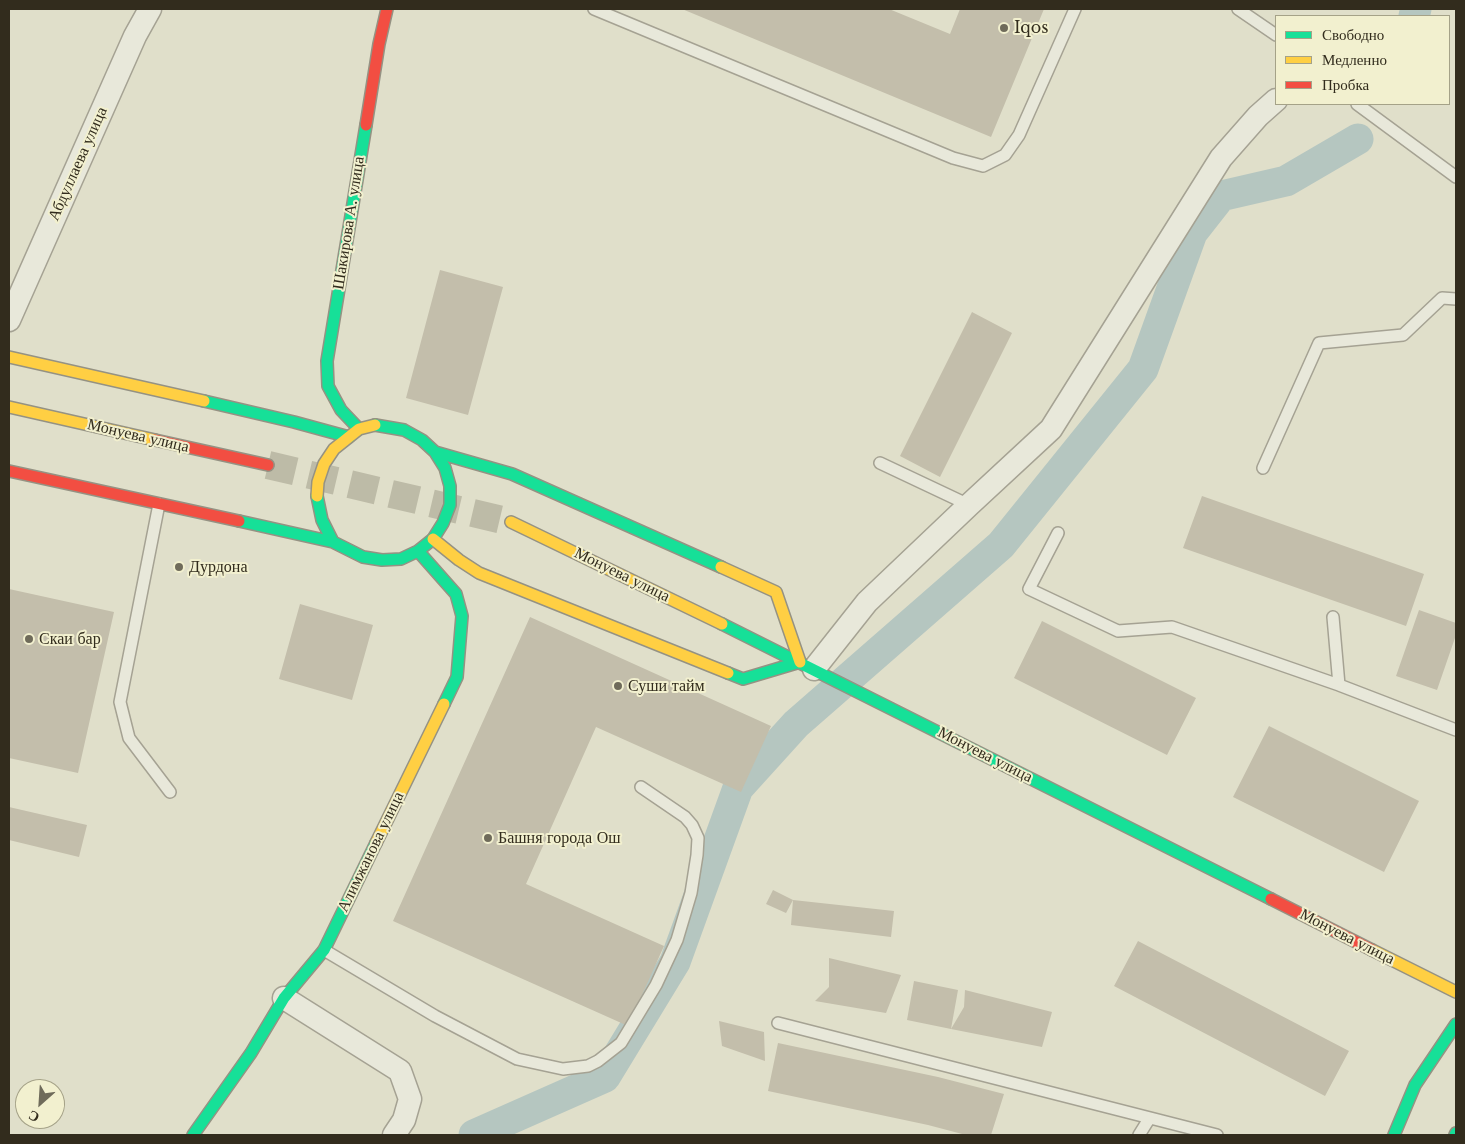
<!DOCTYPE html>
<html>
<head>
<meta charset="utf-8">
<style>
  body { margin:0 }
  #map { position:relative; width:1465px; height:1144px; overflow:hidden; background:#e0dfca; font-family:"Libre Baskerville",serif }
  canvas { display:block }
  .frame { position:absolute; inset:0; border:10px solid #322c1d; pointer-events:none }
  .legend { position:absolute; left:1275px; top:15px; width:175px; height:90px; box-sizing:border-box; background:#f2f0cf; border:1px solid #a5a288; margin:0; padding:6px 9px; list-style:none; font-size:15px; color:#322c1d }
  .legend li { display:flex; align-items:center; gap:10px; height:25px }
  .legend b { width:25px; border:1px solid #a5a288 }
  .north { position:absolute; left:15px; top:1079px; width:50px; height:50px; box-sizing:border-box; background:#f2f0cf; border:1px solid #a5a288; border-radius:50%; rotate:206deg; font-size:14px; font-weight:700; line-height:20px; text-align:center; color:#322c1d }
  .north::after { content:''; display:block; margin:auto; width:18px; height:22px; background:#6f6b5a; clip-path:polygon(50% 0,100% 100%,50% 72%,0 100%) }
</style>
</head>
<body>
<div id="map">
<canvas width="1465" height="1144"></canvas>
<div class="frame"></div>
<ul class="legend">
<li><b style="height:6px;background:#16e098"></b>Свободно</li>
<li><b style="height:6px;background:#ffcf43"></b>Медленно</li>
<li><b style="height:6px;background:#f24e42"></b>Пробка</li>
</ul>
<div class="north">С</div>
</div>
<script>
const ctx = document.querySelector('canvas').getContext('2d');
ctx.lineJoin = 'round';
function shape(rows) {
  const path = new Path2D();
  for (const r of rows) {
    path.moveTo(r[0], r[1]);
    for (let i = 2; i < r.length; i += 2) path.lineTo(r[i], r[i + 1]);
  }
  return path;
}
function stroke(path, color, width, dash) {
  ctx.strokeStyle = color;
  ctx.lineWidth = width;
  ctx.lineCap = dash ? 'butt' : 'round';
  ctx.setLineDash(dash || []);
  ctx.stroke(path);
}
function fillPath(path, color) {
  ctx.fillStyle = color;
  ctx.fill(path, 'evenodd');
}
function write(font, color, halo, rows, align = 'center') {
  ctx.font = font + ' "Libre Baskerville",serif';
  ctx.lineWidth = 4;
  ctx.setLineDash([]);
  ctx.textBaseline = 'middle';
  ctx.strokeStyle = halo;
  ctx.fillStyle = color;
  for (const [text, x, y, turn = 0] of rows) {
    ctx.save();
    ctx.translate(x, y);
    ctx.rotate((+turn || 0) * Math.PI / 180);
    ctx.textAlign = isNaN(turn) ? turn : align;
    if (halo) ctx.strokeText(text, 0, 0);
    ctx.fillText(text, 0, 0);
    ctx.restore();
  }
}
stroke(shape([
  [1414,16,1416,9],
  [474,1135,605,1077,675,962,738,788,796,724,1001,545,1143,369,1192,233,1221,196,1286,181,1358,139]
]), '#b5c6c0', 31);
fillPath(shape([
  [682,9,889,9,950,34,960,9,1044,9,991,137],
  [440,270,503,287,468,415,406,398],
  [972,312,1012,333,940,477,900,456],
  [1202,496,1424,574,1406,626,1183,548],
  [9,589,114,612,78,773,9,758],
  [300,604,373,625,352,700,279,679],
  [1419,610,1456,623,1456,635,1437,690,1396,676],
  [530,617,771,726,741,792,596,727,526,884,664,946,628,1026,393,921],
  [1042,621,1196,698,1167,755,1014,678],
  [1269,726,1419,801,1384,872,1233,797],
  [9,807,87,825,79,857,9,840],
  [773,890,793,900,786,913,766,904],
  [793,900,894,911,891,937,791,925],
  [1138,941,1349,1051,1325,1096,1114,986],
  [829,958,901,975,886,1013,815,1001,829,987],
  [914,981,958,990,951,1029,964,1007,965,990,1052,1012,1042,1047,951,1029,907,1020],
  [719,1021,764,1032,765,1061,722,1046],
  [778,1043,938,1077,1004,1094,991,1135,966,1135,928,1125,768,1091]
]), '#c3beab');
stroke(shape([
  [268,465,511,522]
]), '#bdbba7', 28, [28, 14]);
const lane = shape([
  [594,9,953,158,983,166,1005,155,1019,135,1075,9],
  [1238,9,1276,35],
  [1357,104,1456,177],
  [880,463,969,505],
  [1263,468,1319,343,1403,335,1442,298,1456,299],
  [159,504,120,702,129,738,170,792],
  [1058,533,1029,589,1118,631,1172,627,1339,685,1456,730],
  [1333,617,1339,685],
  [324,950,435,1016,517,1059,563,1069,588,1066,598,1061,621,1043,656,985,677,940,691,893,697,855,698,838,692,825,685,817,641,787],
  [778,1023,1217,1135],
  [1139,1135,1149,1119]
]);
const street = shape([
  [9,320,135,36,150,9],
  [814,669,867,602,969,505,1051,429,1221,158,1258,116,1276,100],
  [284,998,400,1071,410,1099,404,1120,394,1135]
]);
const fast = shape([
  [204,401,294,422,349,437],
  [359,429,341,410,328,386,327,361,366,125],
  [435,452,512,474,721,567],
  [317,496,322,520,333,542,363,557,382,560,401,559,418,551,433,539,443,523,450,505,450,486,445,468,435,452,422,440,404,430,375,425],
  [239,521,333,542],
  [418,551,456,594,462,616,457,677,444,704],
  [722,624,1271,899],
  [728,673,743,679,800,662],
  [193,1135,251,1053,284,998,324,950,376,843],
  [1394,1135,1415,1085,1456,1024],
  [1455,1135,1456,1133]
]);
const slow = shape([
  [9,357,204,401],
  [9,407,155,440],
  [317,496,318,482,324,464,334,449,359,429,375,425],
  [511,522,722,624],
  [433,539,459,560,479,573,728,673],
  [721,567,776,592,800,662],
  [376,843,444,704],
  [1372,950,1456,992]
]);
const jam = shape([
  [366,125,379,44,387,9],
  [155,440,268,465],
  [9,471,239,521],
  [1271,899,1372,950]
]);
stroke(lane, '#a5a293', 14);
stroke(street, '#a5a293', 25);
stroke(fast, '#959283', 14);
stroke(slow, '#959283', 14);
stroke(jam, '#959283', 14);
stroke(lane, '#e8e8da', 11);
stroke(street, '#e8e8da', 22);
stroke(fast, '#16e098', 11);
stroke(slow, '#ffcf43', 11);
stroke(jam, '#f24e42', 11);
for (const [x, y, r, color] of [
  [1004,28,5,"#6f6b5a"],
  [179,567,5,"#6f6b5a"],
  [29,639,5,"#6f6b5a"],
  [618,686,5,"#6f6b5a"],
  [488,838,5,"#6f6b5a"]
]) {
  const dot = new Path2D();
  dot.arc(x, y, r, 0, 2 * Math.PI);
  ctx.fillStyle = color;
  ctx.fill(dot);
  stroke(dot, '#f2f0cf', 2);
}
write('16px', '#322c1d', '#f2f0cf', [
  ["Iqos",1014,28],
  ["Дурдона",189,567],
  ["Скаи бар",39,639],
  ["Суши тайм",628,686],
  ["Башня города Ош",498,838]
], 'left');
write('16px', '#322c1d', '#f2f0cf', [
  ["Абдуллаева улица",78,164,-66],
  ["Шакирова А. улица",349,223,-81],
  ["Монуева улица",138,436,13],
  ["Монуева улица",622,575,26],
  ["Монуева улица",985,755,27],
  ["Алимжанова улица",371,852,-64],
  ["Монуева улица",1347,937,27]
]);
</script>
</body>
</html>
